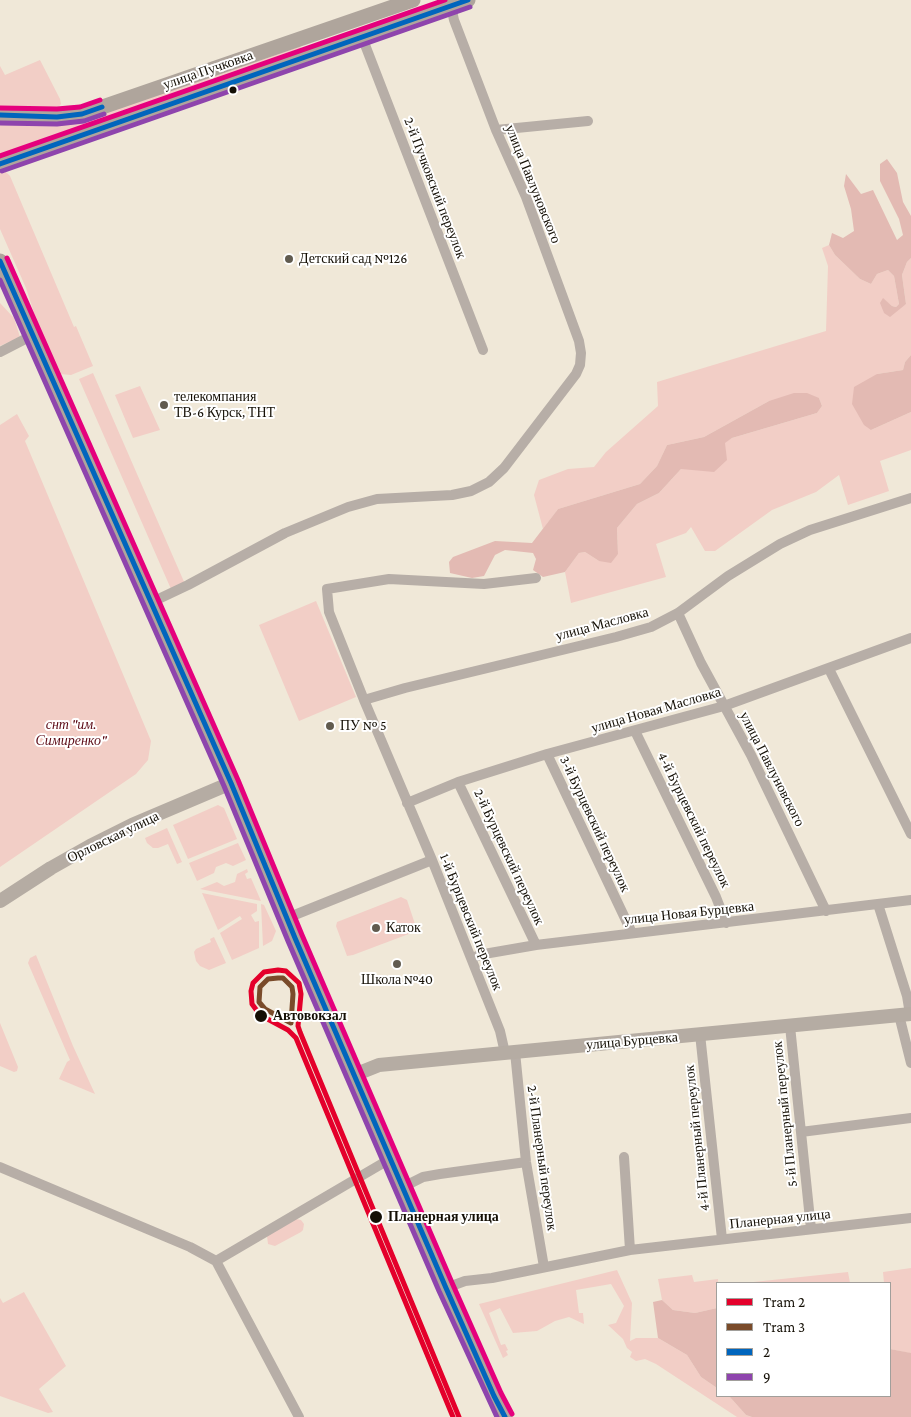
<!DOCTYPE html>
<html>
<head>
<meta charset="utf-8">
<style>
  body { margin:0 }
  #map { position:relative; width:911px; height:1417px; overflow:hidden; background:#f0e8d8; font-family:"Crimson Pro",serif }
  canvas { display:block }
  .legend { position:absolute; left:716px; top:1282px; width:175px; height:115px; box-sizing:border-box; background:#fff; border:1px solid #a19f9b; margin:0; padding:6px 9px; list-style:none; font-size:15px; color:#140f05 }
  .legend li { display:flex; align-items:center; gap:10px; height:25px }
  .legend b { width:25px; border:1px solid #a19f9b }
</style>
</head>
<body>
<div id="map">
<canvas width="911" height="1417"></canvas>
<ul class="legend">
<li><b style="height:6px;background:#e4002b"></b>Tram 2</li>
<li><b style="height:6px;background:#7a4b2a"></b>Tram 3</li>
<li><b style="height:6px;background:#0065bd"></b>2</li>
<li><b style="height:6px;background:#8e44ad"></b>9</li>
</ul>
</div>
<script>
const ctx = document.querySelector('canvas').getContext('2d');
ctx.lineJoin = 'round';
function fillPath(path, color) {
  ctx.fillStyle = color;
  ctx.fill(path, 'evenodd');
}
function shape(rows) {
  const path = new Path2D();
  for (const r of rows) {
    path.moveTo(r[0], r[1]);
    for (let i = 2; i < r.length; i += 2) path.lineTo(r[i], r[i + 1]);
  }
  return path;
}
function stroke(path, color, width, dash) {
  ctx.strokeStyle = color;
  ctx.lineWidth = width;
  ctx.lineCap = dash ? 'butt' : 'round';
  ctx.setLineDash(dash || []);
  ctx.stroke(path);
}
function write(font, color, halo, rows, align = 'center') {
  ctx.font = font + ' "Crimson Pro",serif';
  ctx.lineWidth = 4;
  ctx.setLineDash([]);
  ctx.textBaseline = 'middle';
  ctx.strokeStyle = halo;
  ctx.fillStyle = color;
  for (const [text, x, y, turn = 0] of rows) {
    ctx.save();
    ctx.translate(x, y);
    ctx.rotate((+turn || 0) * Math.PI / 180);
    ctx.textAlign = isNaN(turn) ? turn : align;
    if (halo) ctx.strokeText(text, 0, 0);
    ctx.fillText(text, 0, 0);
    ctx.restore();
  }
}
fillPath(shape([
  [300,45,303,52,0,157,0,118,48,121],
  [40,60,60,99,61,104,56,110,43,111,26,106,0,106,0,66,5,75],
  [0,172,6,172,10,176,74,327,76,326,93,366,71,375,60,374,36,319,26,288,0,229],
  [829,245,835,255,860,279,871,284,877,274,888,270,894,276,899,304,896,307,892,306,883,299,884,313,906,304,902,275,907,262,911,258,911,355,905,362,903,370,877,374,871,430,911,412,911,450,880,461,889,491,848,505,839,475,816,492,772,510,715,551,705,551,691,527,686,533,656,544,666,577,571,603,565,572,579,553,585,552,599,561,618,554,617,528,637,504,659,493,681,469,732,438,817,413,822,406,819,398,769,401,704,437,667,445,657,466,640,484,558,509,543,529,534,495,539,480,568,469,594,467,606,452,658,406,657,382,826,331,828,266,822,248],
  [0,303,14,318,20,337,0,346],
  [93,373,185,584,171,589,79,379],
  [140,386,160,430,133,438,115,395],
  [17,414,29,436,25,441,151,741,148,760,136,774,0,867,0,425],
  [316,601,356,697,299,721,259,625],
  [218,805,224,808,237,839,188,859,173,825],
  [167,828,182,862,177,864,168,844,158,848,153,848,147,843,145,838],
  [238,843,246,860,233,866,226,863,216,867,214,873,197,881,189,863],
  [247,869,248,872,245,874,247,879,251,878,261,901,200,889,217,882,224,886,235,882,237,874],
  [202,893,257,904,257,911,251,915,255,922,259,921,259,948,232,960,220,933,242,919,240,916,218,930],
  [401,897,407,900,416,927,414,932,353,955,347,956,336,926,337,922],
  [261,904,264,905,276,931,272,941,263,946],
  [214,937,226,963,209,970,200,966,196,961,194,952,196,949,211,942,210,939],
  [36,955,73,1046,95,1094,59,1079,67,1062,70,1060,28,963,30,958],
  [0,1023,18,1067,17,1071,14,1072,0,1066],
  [296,1219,301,1220,304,1224,303,1230,301,1232,275,1246,268,1244,267,1236],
  [911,1268,911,1353,909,1353,890,1349,890,1283,884,1283,883,1272],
  [617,1270,632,1303,630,1341,636,1338,658,1338,687,1355,701,1377,717,1388,717,1396,729,1396,746,1415,752,1417,737,1417,656,1364,645,1359,636,1361,630,1357,632,1352,627,1348,623,1339,608,1325,616,1323,624,1306,611,1284,576,1290,579,1313,583,1313,584,1324,569,1317,555,1321,537,1331,513,1333,500,1308,489,1313,501,1345,505,1344,508,1350,506,1351,508,1355,503,1358,479,1304],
  [848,1272,850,1283,744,1283],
  [692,1275,694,1282,718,1279,717,1308,695,1313,673,1310,662,1300,658,1279],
  [24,1292,66,1366,39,1389,53,1412,48,1413,0,1396,0,1298,3,1303]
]), '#f2cec6');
fillPath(shape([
  [887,159,897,173,903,202,911,216,911,258,907,262,902,275,906,304,890,317,884,313,880,303,883,298,892,306,896,307,899,304,894,276,888,270,877,274,871,284,860,279,835,255,829,245,832,233,843,238,854,231,851,209,844,186,846,174,861,194,873,190,897,240,903,235,899,219,880,181,880,164],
  [911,355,911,412,871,430,864,425,852,404,854,387,877,374,903,370,905,362],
  [794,393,807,393,819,398,822,406,817,413,732,438,725,443,727,460,714,472,681,469,659,493,637,504,617,528,618,554,611,563,599,561,585,552,579,553,565,572,543,577,533,570,536,559,533,553,505,550,495,555,484,576,472,578,450,573,449,562,453,557,495,541,532,543,558,509,640,484,657,466,667,445,704,437,769,401],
  [662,1300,673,1310,695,1313,717,1308,717,1388,701,1377,687,1355,658,1338,653,1302],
  [890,1349,911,1353,911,1417,752,1417,746,1415,729,1396,890,1396]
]), '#e3bab3');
stroke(shape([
  [362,37,483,350],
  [496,130,588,121],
  [0,352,33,335],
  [150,603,188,585,285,533,348,507,377,499,452,495,471,491,489,482,504,468,576,374,580,365,581,353,579,341,526,197,496,130,454,20,451,6],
  [678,613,701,663,751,755,826,911],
  [829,669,911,834],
  [364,700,405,688,616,637,651,627,678,613,728,576,780,544,810,530,911,498],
  [635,731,716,897,726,923],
  [547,754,632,933],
  [458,782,536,945],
  [407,803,458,782,547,754,724,706,911,638],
  [878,904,907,996,910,1014],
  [287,918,432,860],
  [471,958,484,954,536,945,911,900],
  [899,1015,911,1063],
  [790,1026,811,1229],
  [700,1034,722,1239],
  [515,1052,526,1162,544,1267],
  [505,1053,500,1031,432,860,364,700,329,612,327,589,389,579,484,584,536,578],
  [801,1132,911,1118],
  [624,1157,630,1250],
  [0,1167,190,1247,216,1261,299,1417],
  [403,1187,423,1177,440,1174,526,1162],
  [216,1261,390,1159],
  [446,1288,465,1281,492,1278,630,1250,911,1218]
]), '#b7aea7', 10);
stroke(shape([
  [0,901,51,868,90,846,132,825,231,783],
  [354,1075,379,1065,911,1014]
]), '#b5aca3', 14);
stroke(shape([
  [0,115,57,117,82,114,413,0],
  [0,164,468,0],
  [0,261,150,603,231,783,295,938,446,1288,494,1396,505,1417]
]), '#afa59c', 15);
stroke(shape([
  [0,115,57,117,82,114,102,107],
  [0,164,468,0],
  [0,261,231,783,295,938,446,1288,494,1396,505,1417]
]), '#0065bd', 5);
stroke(shape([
  [0,123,57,124,84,121,104,114],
  [2,171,470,7],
  [0,280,224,786,288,941,439,1291,497,1417]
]), '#8e44ad', 5);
stroke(shape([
  [0,108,57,109,80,107,100,100],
  [0,156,445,0],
  [7,258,238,780,302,935,453,1285,501,1393,512,1414]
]), '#e5007d', 5);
stroke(shape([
  [453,1417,296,1038,288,1030,260,1015,252,1004,251,991,253,983,264,972,278,970,286,971,299,983,301,994,298,1026,300,1032,459,1417]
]), '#e4002b', 5);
stroke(shape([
  [278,978,283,978,292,987,293,994,291,1023,265,1009,259,1002,260,987,268,979,278,978]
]), '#7a4b2a', 5);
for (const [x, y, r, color] of [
  [233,90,4.5,"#140f05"],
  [289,259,5,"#615b4f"],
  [164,405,5,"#615b4f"],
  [330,726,5,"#615b4f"],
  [376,928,5,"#615b4f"],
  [397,964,5,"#615b4f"],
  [261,1016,7,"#140f05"],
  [376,1217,7,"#140f05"]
]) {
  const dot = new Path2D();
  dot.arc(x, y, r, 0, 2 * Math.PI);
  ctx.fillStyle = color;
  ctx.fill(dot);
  stroke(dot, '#fff', 2);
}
write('14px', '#140f05', '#fff', [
  ["улица Пучковка",208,70,-19],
  ["улица Павлуновского",533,184,68],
  ["2-й Пучковский переулок",435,188,69],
  ["улица Масловка",602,624,-15],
  ["улица Новая Масловка",656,710,-16],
  ["улица Павлуновского",772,769,63],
  ["4-й Бурцевский переулок",694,820,64],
  ["3-й Бурцевский переулок",595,824,65],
  ["Орловская улица",113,837,-26],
  ["2-й Бурцевский переулок",509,857,65],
  ["улица Новая Бурцевка",689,913,-6],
  ["1-й Бурцевский переулок",471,922,68],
  ["улица Бурцевка",632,1041,-5],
  ["5-й Планерный переулок",785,1114,-96],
  ["4-й Планерный переулок",697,1138,-96],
  ["2-й Планерный переулок",542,1158,82],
  ["Планерная улица",780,1219,-6]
]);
write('14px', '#140f05', '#fff', [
  ["Детский сад №126",299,259],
  ["телекомпания",174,397],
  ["ТВ-6 Курск, ТНТ",174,413],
  ["ПУ № 5",340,726],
  ["Каток",386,928],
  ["Школа №40",397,980,"center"]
], 'left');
write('italic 14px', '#5d0c17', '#fff', [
  ["снт \"им.",71,725],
  ["Симиренко\"",71,741]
]);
write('bold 14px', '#140f05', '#fff', [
  ["Автовокзал",273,1016],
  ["Планерная улица",388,1217]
], 'left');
</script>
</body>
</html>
